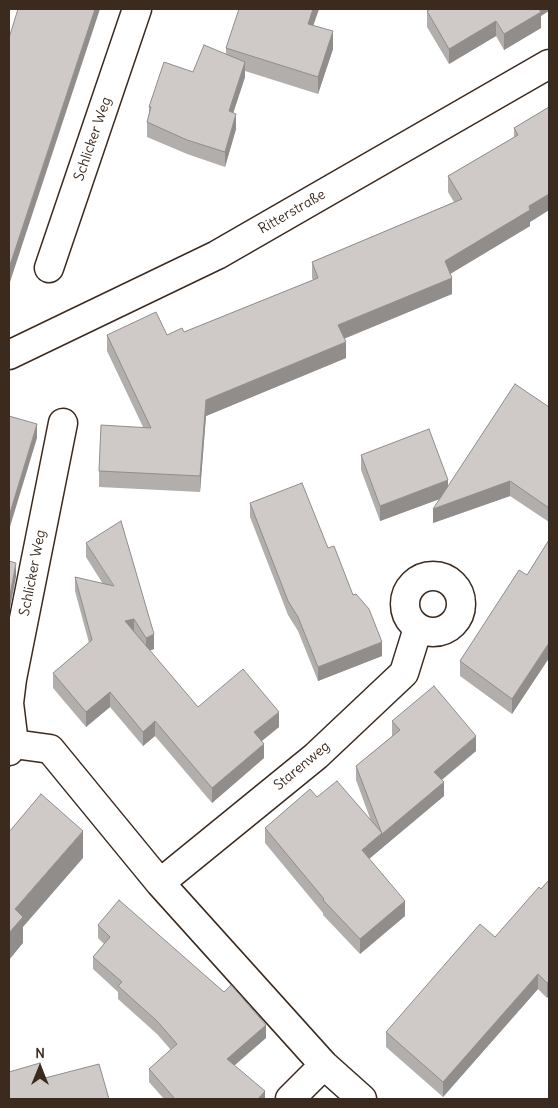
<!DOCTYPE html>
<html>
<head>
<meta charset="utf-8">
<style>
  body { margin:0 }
  #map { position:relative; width:558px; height:1108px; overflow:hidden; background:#fff; font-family:Delius,sans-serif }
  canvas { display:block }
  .frame { position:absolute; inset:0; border:10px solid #3b2a1e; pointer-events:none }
  .north { position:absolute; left:15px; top:1043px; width:50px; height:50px; -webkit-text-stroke:4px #fff; paint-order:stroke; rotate:0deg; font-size:14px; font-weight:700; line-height:20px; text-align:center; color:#3b2a1e }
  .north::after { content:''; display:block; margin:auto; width:18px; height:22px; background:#3b2a1e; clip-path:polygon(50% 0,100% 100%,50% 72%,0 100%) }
</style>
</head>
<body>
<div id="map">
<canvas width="558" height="1108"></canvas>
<div class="frame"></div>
<div class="north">N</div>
</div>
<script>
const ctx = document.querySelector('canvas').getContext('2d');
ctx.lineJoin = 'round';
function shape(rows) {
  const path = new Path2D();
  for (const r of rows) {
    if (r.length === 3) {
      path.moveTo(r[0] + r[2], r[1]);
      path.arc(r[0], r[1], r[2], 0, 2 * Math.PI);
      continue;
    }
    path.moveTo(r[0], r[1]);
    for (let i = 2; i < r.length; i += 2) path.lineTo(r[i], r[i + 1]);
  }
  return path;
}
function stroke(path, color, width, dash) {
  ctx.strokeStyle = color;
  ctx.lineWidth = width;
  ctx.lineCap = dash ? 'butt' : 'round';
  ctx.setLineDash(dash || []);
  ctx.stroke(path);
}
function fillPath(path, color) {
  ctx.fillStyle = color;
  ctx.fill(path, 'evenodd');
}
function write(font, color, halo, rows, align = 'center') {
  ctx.font = font + ' Delius,sans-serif';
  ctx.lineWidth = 4;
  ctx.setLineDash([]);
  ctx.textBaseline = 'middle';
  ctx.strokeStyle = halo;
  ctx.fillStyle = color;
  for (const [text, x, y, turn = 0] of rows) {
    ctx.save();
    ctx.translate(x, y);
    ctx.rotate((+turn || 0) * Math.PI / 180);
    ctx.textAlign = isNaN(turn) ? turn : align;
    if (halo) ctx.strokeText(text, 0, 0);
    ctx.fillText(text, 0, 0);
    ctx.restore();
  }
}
const minor = shape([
  [49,268,137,9],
  [433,604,28],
  [14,744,50,749,160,883,324,1065,362,1099],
  [9,751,14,744,9,703,12,679,63,423],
  [160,883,316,756,404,673,418,628],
  [290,1099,324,1065]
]);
const secondary = shape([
  [9,355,217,255,549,64]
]);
stroke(minor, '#3b2a1e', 31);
stroke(secondary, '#3b2a1e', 31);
stroke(minor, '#fff', 28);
stroke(secondary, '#fff', 28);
fillPath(shape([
  [319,9,313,25,333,49,318,94,245,71,245,77,233,113,236,129,225,167,187,154,147,137,147,122,149,114,149,107,193,72,226,55,226,48],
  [427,11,541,16,541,28,504,50,496,36,449,64,427,27],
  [549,107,549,210,530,222,530,226,450,274,452,294,344,339,346,358,206,416,200,492,99,487,99,471,143,427,107,351,107,335,167,335,184,332,313,280,312,278,312,262,454,202,448,192,448,176,514,137,514,128],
  [549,407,549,522,510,496,433,523,439,499,380,521,361,470,361,455,448,486],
  [250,503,328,548,353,595,382,656,318,681,298,631,288,615,250,517],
  [549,540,549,658,512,714,460,676,460,661,527,575],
  [86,543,154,649,149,651,198,707,279,727,262,741,264,758,212,803,155,736,143,746,110,707,86,727,53,688,53,673,89,643,75,591,75,577,103,584,86,557],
  [392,721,476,751,442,780,444,796,369,859,405,916,360,954,323,915,323,913,265,843,265,828,371,821,356,780,356,766,392,736],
  [549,880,547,998,538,989,443,1097,386,1047,386,1032,495,937],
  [98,925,266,1038,234,1065,265,1099,164,1099,149,1082,149,1069,171,1050,157,1034,118,999,118,992,93,969,93,957,104,944,98,938]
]), '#b2aeab');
fillPath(shape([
  [95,9,100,9,9,285,9,268],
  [313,9,319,9,308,41,308,24],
  [536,9,549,9,549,11,541,16,541,28,504,50,504,34],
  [496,21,496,36,449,64,449,49],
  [333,31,333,49,318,94,318,77],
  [245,62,245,77,229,126,229,111],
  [236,114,236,129,225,167,225,152],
  [549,194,549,210,530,222,530,226,445,277,445,261,529,206],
  [452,278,452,294,338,341,338,325],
  [346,342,346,358,206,416,200,492,200,476,206,400],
  [37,424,37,438,9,530,9,516],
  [448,480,448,496,380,521,380,506],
  [510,481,510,496,433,523,433,509],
  [16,563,16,577,9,614,9,600],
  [134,619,134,633,125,621],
  [154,634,154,649,146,652,146,638],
  [382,642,382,656,318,681,318,667],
  [549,643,549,658,512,714,512,699],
  [110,692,110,707,86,727,86,712],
  [279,712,279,727,254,747,254,732],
  [155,721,155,736,143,746,143,732],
  [476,736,476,751,434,786,434,772],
  [264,744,264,758,212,803,212,788],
  [444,782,444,796,382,848,382,834],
  [83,831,83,858,23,927,23,943,9,960,9,933,15,909],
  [382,833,382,848,362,865,362,850],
  [405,901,405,916,360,954,360,939],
  [538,974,538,989,443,1097,443,1082],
  [549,981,549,996,547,998,547,983],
  [266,1025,266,1038,227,1072,227,1059],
  [265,1091,265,1099,258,1099]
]), '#918d8b');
const building = shape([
  [18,9,95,9,9,268,9,38,18,9],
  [239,9,313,9,308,24,333,31,318,77,226,48,239,9],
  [431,9,539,9,541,12,504,34,496,21,449,49,427,11,431,9],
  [204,45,245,62,229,111,236,114,225,152,187,140,147,122,151,107,149,107,164,62,193,72,204,45],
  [549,107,549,194,529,206,530,210,445,261,452,278,338,325,346,342,206,400,200,476,99,471,101,425,151,428,107,335,156,312,167,335,182,328,184,332,318,278,312,262,462,199,448,176,518,135,514,128,549,107],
  [515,384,549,407,549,508,510,481,433,509,515,384],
  [9,416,37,424,9,516,9,416],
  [429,429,448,480,380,506,361,455,429,429],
  [302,483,328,548,334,546,353,595,356,594,369,609,382,642,318,667,298,617,288,601,250,503,302,483],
  [121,521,154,634,146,638,134,619,125,621,198,707,243,669,279,712,254,732,264,744,212,788,155,721,143,732,110,692,86,712,53,673,92,640,75,577,114,586,86,543,121,521],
  [549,540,549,643,512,699,460,661,519,570,527,575,549,540],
  [9,561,16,563,9,600,9,561],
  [434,686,476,736,434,772,444,782,382,834,356,766,400,730,392,721,434,686],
  [337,781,382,833,362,850,405,901,360,939,323,900,324,899,265,828,310,789,317,797,337,781],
  [41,794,83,831,15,909,23,917,9,933,9,832,41,794],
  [549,880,549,981,547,983,538,974,443,1082,386,1032,480,924,495,937,539,887,541,889,549,880],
  [119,900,224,992,231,985,266,1025,227,1059,265,1091,258,1099,175,1099,149,1069,177,1044,157,1021,118,986,122,982,93,957,110,937,98,925,119,900],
  [40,1063,45,1078,99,1064,109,1099,9,1099,9,1072,40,1063]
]);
fillPath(building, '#cfcac7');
stroke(building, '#918d8b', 1);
write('14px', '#3b2a1e', '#fff', [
  ["Schlicker Weg",93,139,-71],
  ["Ritterstraße",292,212,-30],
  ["Schlicker Weg",33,573,-79],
  ["Starenweg",302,766,-40]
]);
</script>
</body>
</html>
